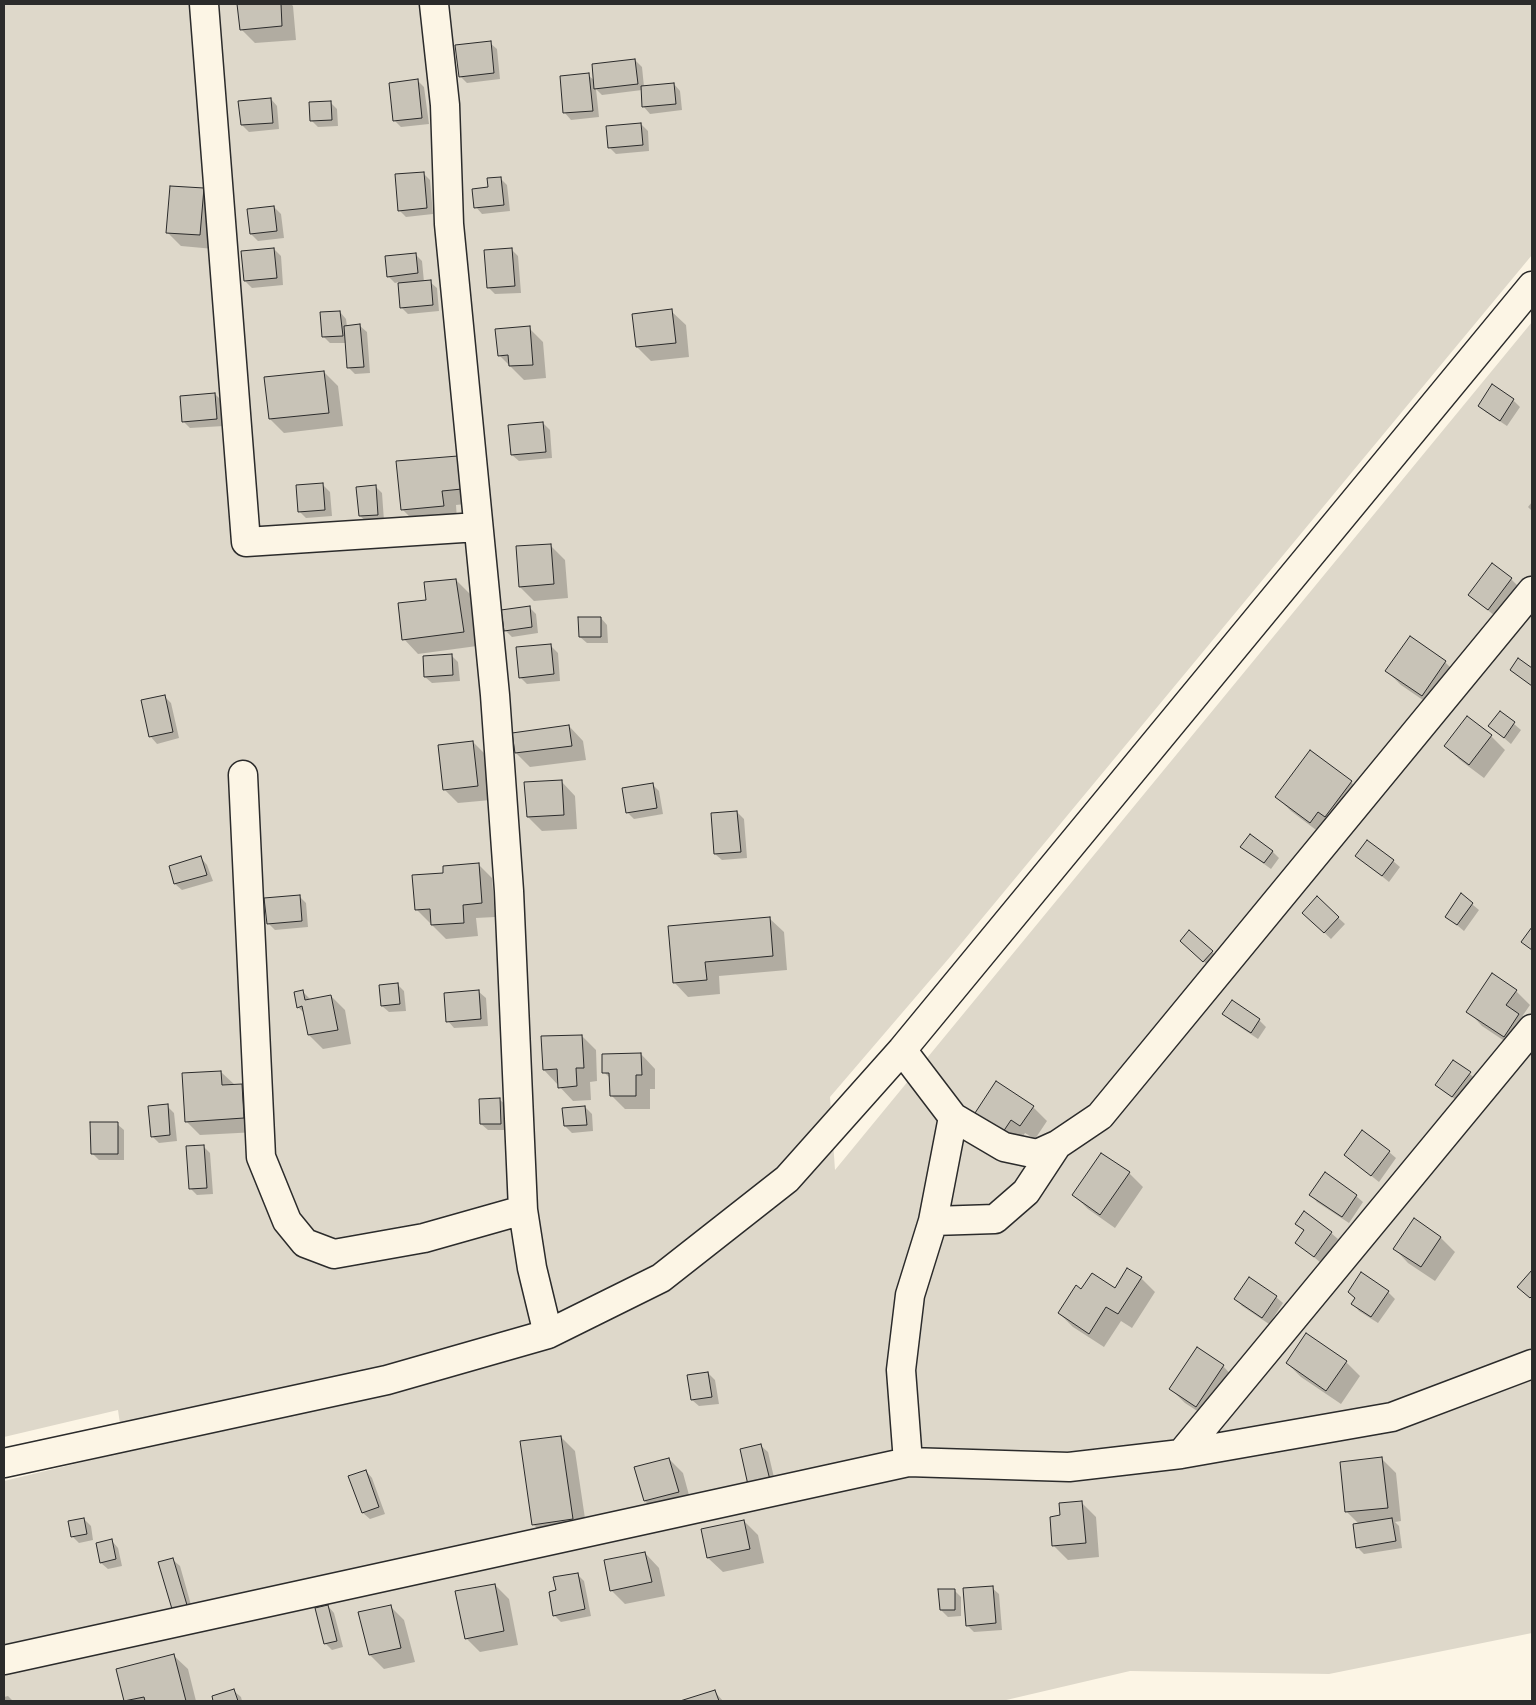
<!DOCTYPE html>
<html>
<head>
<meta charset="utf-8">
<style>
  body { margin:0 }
  #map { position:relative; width:1536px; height:1705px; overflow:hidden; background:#fcf5e5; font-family:Caveat,sans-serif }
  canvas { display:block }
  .frame { position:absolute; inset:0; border:5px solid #2b2b2b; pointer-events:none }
</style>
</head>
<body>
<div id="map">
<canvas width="1536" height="1705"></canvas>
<div class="frame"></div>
</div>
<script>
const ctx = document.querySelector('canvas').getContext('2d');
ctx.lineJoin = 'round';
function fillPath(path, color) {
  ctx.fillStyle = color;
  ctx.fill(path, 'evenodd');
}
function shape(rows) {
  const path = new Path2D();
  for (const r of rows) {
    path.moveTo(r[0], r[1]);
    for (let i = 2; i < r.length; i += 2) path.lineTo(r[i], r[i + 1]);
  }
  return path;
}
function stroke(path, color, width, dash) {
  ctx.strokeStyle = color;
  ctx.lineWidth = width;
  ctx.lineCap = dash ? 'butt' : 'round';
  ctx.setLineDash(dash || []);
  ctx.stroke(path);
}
fillPath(shape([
  [4,4,1532,4,1532,255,950,957,830,1097,835,1170,1532,322,1532,1633,1329,1674,1130,1671,1002,1701,4,1701,4,1481,124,1452,118,1410,4,1437]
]), '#ded8ca');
fillPath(shape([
  [238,4,291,4,293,6,296,40,255,43,241,29],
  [490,43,497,49,500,79,467,83,460,76],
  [635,60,642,67,644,87,674,84,680,91,682,110,650,114,644,107,642,90,602,95,596,89,599,117,571,120,565,113,588,75,595,81],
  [418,81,424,87,429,124,401,127,394,120],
  [271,99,277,106,279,129,249,132,242,125],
  [330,102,337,109,338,126,318,127,311,120],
  [641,124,648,131,649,151,616,154,609,147],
  [423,173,430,180,433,214,406,217,399,210],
  [500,178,507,185,510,211,482,214,476,207,489,188],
  [203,189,217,204,214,249,181,246,167,232],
  [274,207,281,214,284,238,258,241,251,234],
  [274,249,281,256,283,285,252,288,245,281],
  [511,249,518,256,521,293,495,294,488,287],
  [415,254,422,261,424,282,430,282,437,288,439,311,408,314,401,307,399,282,395,283,388,276],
  [671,311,686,325,689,357,651,361,637,347],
  [340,312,346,319,347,327,360,326,367,332,370,373,355,374,348,367,346,343,330,343,323,336],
  [529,328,543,342,546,378,524,380,499,355],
  [324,372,338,386,343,426,284,433,270,419],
  [215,394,222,401,224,426,190,428,184,422],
  [1513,400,1520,407,1507,426,1486,412,1479,405],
  [543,423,550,430,552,458,519,461,512,455],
  [458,457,475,503,456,505,457,520,416,523,402,509],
  [323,485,330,492,332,516,306,518,299,511],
  [375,486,382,493,384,521,367,522,360,516],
  [1532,502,1532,511,1528,507],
  [551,546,565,560,568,598,534,601,520,587],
  [1511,579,1518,586,1495,616,1469,595],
  [456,580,470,594,477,646,418,654,404,639,428,601],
  [529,607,536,614,538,633,512,637,505,630],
  [601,618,607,625,608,643,587,643,580,637],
  [1410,638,1445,662,1459,676,1436,709,1401,685,1387,671],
  [551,646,558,653,560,681,527,684,520,677],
  [451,655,458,662,460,681,432,683,425,677],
  [164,696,171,703,179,738,157,744,151,737,142,701],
  [1500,712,1521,730,1511,744,1490,726],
  [569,726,583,741,586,760,530,767,516,753],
  [1491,736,1505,750,1484,778,1460,760,1445,746],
  [473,742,487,756,491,800,458,803,444,789],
  [561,781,575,796,577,829,542,831,528,817],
  [1351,782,1365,796,1324,836,1291,811,1277,797],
  [652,784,659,791,663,814,634,819,627,812],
  [737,812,744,819,747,858,722,860,715,854],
  [1242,847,1272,851,1279,858,1271,869,1249,853],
  [1357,856,1393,861,1400,867,1389,882],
  [201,858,207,865,213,881,182,890,175,884,171,867],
  [478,864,492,878,495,917,476,918,478,936,446,939,417,910,445,874],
  [1461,895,1479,910,1464,931,1446,916],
  [300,897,306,903,308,927,275,930,268,923],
  [1317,898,1345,924,1331,939,1304,913],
  [769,918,784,932,787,970,719,976,720,994,688,997,674,982],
  [1188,947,1212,952,1219,958,1211,968],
  [398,985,404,991,406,1011,389,1012,382,1006],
  [302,991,311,1000,331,996,345,1010,351,1044,323,1049,309,1035,305,1014,298,1007],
  [1516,991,1530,1005,1521,1018,1532,1029,1518,1050,1482,1026,1468,1011],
  [479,992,486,998,488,1026,454,1028,448,1021],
  [1233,1002,1259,1020,1266,1027,1258,1039,1231,1021,1224,1014],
  [582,1036,596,1050,597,1081,590,1082,591,1100,573,1101,544,1070],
  [641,1054,655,1069,655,1089,650,1089,650,1109,625,1109,611,1095,611,1079,604,1072],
  [1454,1061,1477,1080,1460,1103,1436,1085],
  [221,1072,235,1085,241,1085,255,1099,257,1132,200,1135,186,1121],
  [500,1100,507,1106,507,1130,488,1130,481,1124],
  [167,1106,174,1113,177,1141,159,1143,152,1136],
  [585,1107,592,1114,593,1131,572,1133,565,1126],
  [1033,1107,1047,1121,1035,1139,1025,1133,1018,1145,991,1127,977,1113],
  [117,1124,124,1130,124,1160,99,1160,92,1153],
  [203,1146,210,1153,213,1194,197,1195,190,1188],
  [1389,1152,1396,1158,1379,1182,1345,1155],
  [1102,1154,1129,1173,1143,1187,1115,1228,1088,1209,1074,1195],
  [1311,1195,1356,1196,1363,1202,1349,1223,1317,1202],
  [1414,1220,1441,1238,1455,1252,1435,1281,1408,1263,1394,1248],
  [1297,1224,1331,1233,1338,1239,1321,1263,1297,1243,1305,1232],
  [1128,1270,1141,1278,1155,1292,1132,1328,1121,1321,1104,1347,1073,1327,1059,1313,1082,1291,1115,1289],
  [1349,1292,1388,1292,1395,1299,1378,1323,1359,1311,1353,1304,1356,1299],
  [1276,1297,1283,1303,1269,1324,1242,1306,1236,1299],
  [1197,1349,1223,1366,1237,1381,1211,1420,1185,1403,1171,1389],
  [1346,1362,1360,1376,1341,1404,1301,1377,1287,1363],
  [708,1373,715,1380,719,1404,699,1406,692,1400],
  [561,1437,575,1451,587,1532,547,1538,533,1524],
  [761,1446,768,1452,776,1486,755,1491],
  [669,1459,683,1473,692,1506,659,1515,645,1501,636,1468],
  [1382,1459,1396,1473,1401,1521,1395,1522,1399,1526,1402,1548,1364,1554,1357,1547,1359,1524,1346,1511],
  [366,1471,372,1478,385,1514,370,1519,363,1513],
  [1081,1502,1096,1517,1099,1557,1068,1560,1054,1546,1051,1518,1061,1517],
  [84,1519,91,1526,93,1540,79,1543,72,1536],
  [744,1521,758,1535,764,1563,723,1572,708,1558],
  [112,1541,118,1548,122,1566,108,1569,101,1563],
  [645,1553,659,1568,665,1596,625,1604,611,1590],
  [173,1560,180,1566,193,1612,180,1615,173,1609],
  [577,1574,584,1581,591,1616,561,1622,554,1615,557,1591],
  [495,1585,509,1599,518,1645,480,1652,466,1638],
  [992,1588,999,1594,1002,1630,974,1632,967,1625],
  [954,1590,961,1597,961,1616,948,1617,941,1610],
  [328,1606,334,1613,343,1647,332,1650,325,1643],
  [390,1606,404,1620,415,1662,384,1669,370,1655],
  [173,1655,188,1669,196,1701,126,1701,118,1670],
  [234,1691,241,1697,242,1701,215,1701,213,1696],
  [715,1692,723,1701,684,1701],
  [8,1696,13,1701,4,1701,4,1697]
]), '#0003');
const building = shape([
  [237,4,281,4,282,26,240,30,237,4],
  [491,41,494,73,459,77,455,45,491,41],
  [635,59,638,84,594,89,592,64,635,59],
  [589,73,593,111,563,113,560,76,589,73],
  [418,79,422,118,393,121,389,83,418,79],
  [674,83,676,104,642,107,641,86,674,83],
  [271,98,273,123,241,125,238,101,271,98],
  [331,101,332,120,310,121,309,102,331,101],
  [641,123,643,145,608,148,606,126,641,123],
  [424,172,427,208,398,211,395,174,424,172],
  [501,177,504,205,474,208,472,189,488,187,487,178,501,177],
  [170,186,204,188,200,235,166,233,170,186],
  [274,206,277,231,250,234,247,209,274,206],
  [274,248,277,278,244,281,241,251,274,248],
  [512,248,515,286,487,288,484,250,512,248],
  [416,253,418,273,387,277,385,256,416,253],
  [431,280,433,305,400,308,398,283,431,280],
  [672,309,676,343,636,347,632,314,672,309],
  [340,311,343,336,322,337,320,312,340,311],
  [360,324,364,367,347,368,344,326,360,324],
  [530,326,533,365,509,366,508,355,498,356,495,329,530,326],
  [324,371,329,413,269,419,264,377,324,371],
  [1492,384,1514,399,1500,421,1478,406,1492,384],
  [215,393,217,419,182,422,180,396,215,393],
  [543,422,546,452,511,455,508,425,543,422],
  [458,456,462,489,442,491,444,506,401,510,396,461,458,456],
  [323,483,325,510,298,512,296,485,323,483],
  [376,485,378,515,359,516,356,487,376,485],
  [551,544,554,584,519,587,516,546,551,544],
  [1492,563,1512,578,1488,610,1468,595,1492,563],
  [456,579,464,632,402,640,398,603,426,600,424,582,456,579],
  [530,606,532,627,504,631,501,610,530,606],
  [578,617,601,617,601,637,579,637,578,617],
  [1410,636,1446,661,1422,696,1385,671,1410,636],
  [551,644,554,674,519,678,516,647,551,644],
  [452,654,453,675,424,677,423,656,452,654],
  [1518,658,1532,668,1532,686,1510,670,1518,658],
  [165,695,173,732,149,737,141,700,165,695],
  [1500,711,1515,722,1504,738,1488,726,1500,711],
  [1467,716,1492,735,1469,765,1444,746,1467,716],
  [569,725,572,746,515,753,512,733,569,725],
  [473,741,478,786,443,790,438,745,473,741],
  [1310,750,1352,781,1325,817,1318,812,1310,823,1275,797,1310,750],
  [562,780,564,815,527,817,524,782,562,780],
  [653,783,657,808,626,813,622,788,653,783],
  [737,811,741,852,714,854,711,813,737,811],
  [1250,834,1273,851,1264,863,1240,847,1250,834],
  [1367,840,1394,860,1382,876,1355,856,1367,840],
  [201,856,207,875,174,884,169,866,201,856],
  [479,863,482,903,463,905,464,923,431,925,430,909,415,910,412,875,443,873,443,866,479,863],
  [1461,893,1473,903,1457,925,1445,917,1461,893],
  [300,895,302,921,267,924,264,898,300,895],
  [1317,896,1339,917,1324,933,1302,913,1317,896],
  [770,917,773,956,705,962,707,980,673,983,668,926,770,917],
  [1532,927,1532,950,1521,942,1532,927],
  [1189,930,1213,951,1203,962,1180,941,1189,930],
  [1492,973,1517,990,1506,1005,1519,1014,1504,1037,1466,1012,1492,973],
  [398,983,400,1004,381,1006,379,985,398,983],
  [303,990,305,1000,331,995,338,1030,308,1035,302,1006,297,1008,294,992,303,990],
  [479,990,481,1019,446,1022,444,993,479,990],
  [1232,1000,1260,1019,1251,1033,1222,1014,1232,1000],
  [582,1035,584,1068,576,1068,577,1086,558,1088,557,1069,543,1070,541,1036,582,1035],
  [641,1053,642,1075,636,1075,636,1096,610,1096,609,1073,602,1073,602,1054,641,1053],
  [1453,1060,1471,1072,1452,1097,1435,1085,1453,1060],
  [221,1071,222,1085,242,1084,244,1118,185,1122,182,1073,221,1071],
  [996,1081,1034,1106,1020,1126,1011,1120,1003,1132,975,1113,996,1081],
  [500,1098,501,1124,480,1124,479,1099,500,1098],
  [168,1104,170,1135,151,1137,148,1106,168,1104],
  [585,1106,587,1125,564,1126,562,1108,585,1106],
  [90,1122,118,1122,118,1154,91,1154,90,1122],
  [1362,1130,1390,1151,1371,1176,1344,1155,1362,1130],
  [204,1145,207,1188,189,1189,186,1146,204,1145],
  [1101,1153,1130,1172,1100,1215,1072,1195,1101,1153],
  [1325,1172,1357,1195,1342,1217,1309,1195,1325,1172],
  [1304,1211,1332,1232,1314,1257,1295,1243,1304,1230,1295,1224,1304,1211],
  [1414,1218,1441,1237,1421,1267,1393,1249,1414,1218],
  [1127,1268,1142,1277,1118,1314,1106,1307,1089,1334,1058,1313,1076,1285,1081,1289,1092,1273,1115,1288,1127,1268],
  [1532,1270,1532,1296,1530,1298,1517,1287,1532,1270],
  [1361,1272,1389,1291,1371,1317,1351,1304,1355,1298,1348,1292,1361,1272],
  [1249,1277,1277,1296,1262,1318,1234,1299,1249,1277],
  [1306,1333,1347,1361,1326,1391,1286,1363,1306,1333],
  [1197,1347,1224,1365,1196,1407,1169,1389,1197,1347],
  [708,1372,712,1397,691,1400,687,1375,708,1372],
  [561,1436,573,1519,532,1525,520,1441,561,1436],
  [761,1444,770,1480,748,1485,740,1449,761,1444],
  [1382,1457,1388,1508,1345,1512,1340,1462,1382,1457],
  [669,1458,679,1492,644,1501,634,1467,669,1458],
  [366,1470,379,1507,362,1513,348,1476,366,1470],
  [1082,1501,1086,1543,1052,1546,1050,1517,1060,1515,1059,1503,1082,1501],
  [84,1518,87,1534,71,1537,68,1521,84,1518],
  [1392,1518,1396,1541,1356,1548,1353,1524,1392,1518],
  [744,1520,750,1549,707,1558,701,1529,744,1520],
  [112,1539,116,1559,100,1563,96,1543,112,1539],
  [645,1552,652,1582,610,1591,604,1560,645,1552],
  [173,1558,187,1605,172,1609,158,1562,173,1558],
  [578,1573,585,1609,553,1616,549,1592,556,1590,553,1577,578,1573],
  [495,1584,504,1631,465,1639,455,1591,495,1584],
  [993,1586,996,1623,966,1626,963,1588,993,1586],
  [938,1589,955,1589,955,1610,940,1610,938,1589],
  [328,1605,337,1641,324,1644,315,1608,328,1605],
  [391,1605,401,1648,369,1655,358,1612,391,1605],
  [174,1654,186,1701,145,1701,144,1697,124,1701,116,1669,174,1654],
  [234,1689,238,1701,213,1701,212,1696,234,1689],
  [715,1690,719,1701,680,1701,715,1690]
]);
fillPath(building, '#c8c3b7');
stroke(building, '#2b2b2b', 1);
const minor = shape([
  [204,4,246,542,478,527],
  [434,4,445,105,449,224,495,695,509,891,523,1210,532,1268,548,1334],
  [243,775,261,1157,287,1221,305,1243,334,1254,424,1238,523,1210],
  [902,1050,953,1117,933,1221,910,1295,901,1370,908,1462],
  [953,1117,1004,1147,1037,1154,1057,1145],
  [933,1221,995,1219,1026,1192,1057,1145,1100,1116,1532,591],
  [1181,1454,1532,1029],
  [4,1463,387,1380,548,1334,661,1278,787,1179,902,1050,1532,286],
  [4,1660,908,1462,1069,1467,1181,1454,1392,1417,1532,1364]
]);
stroke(minor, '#2b2b2b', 31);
stroke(minor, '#fcf5e5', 28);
</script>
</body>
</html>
